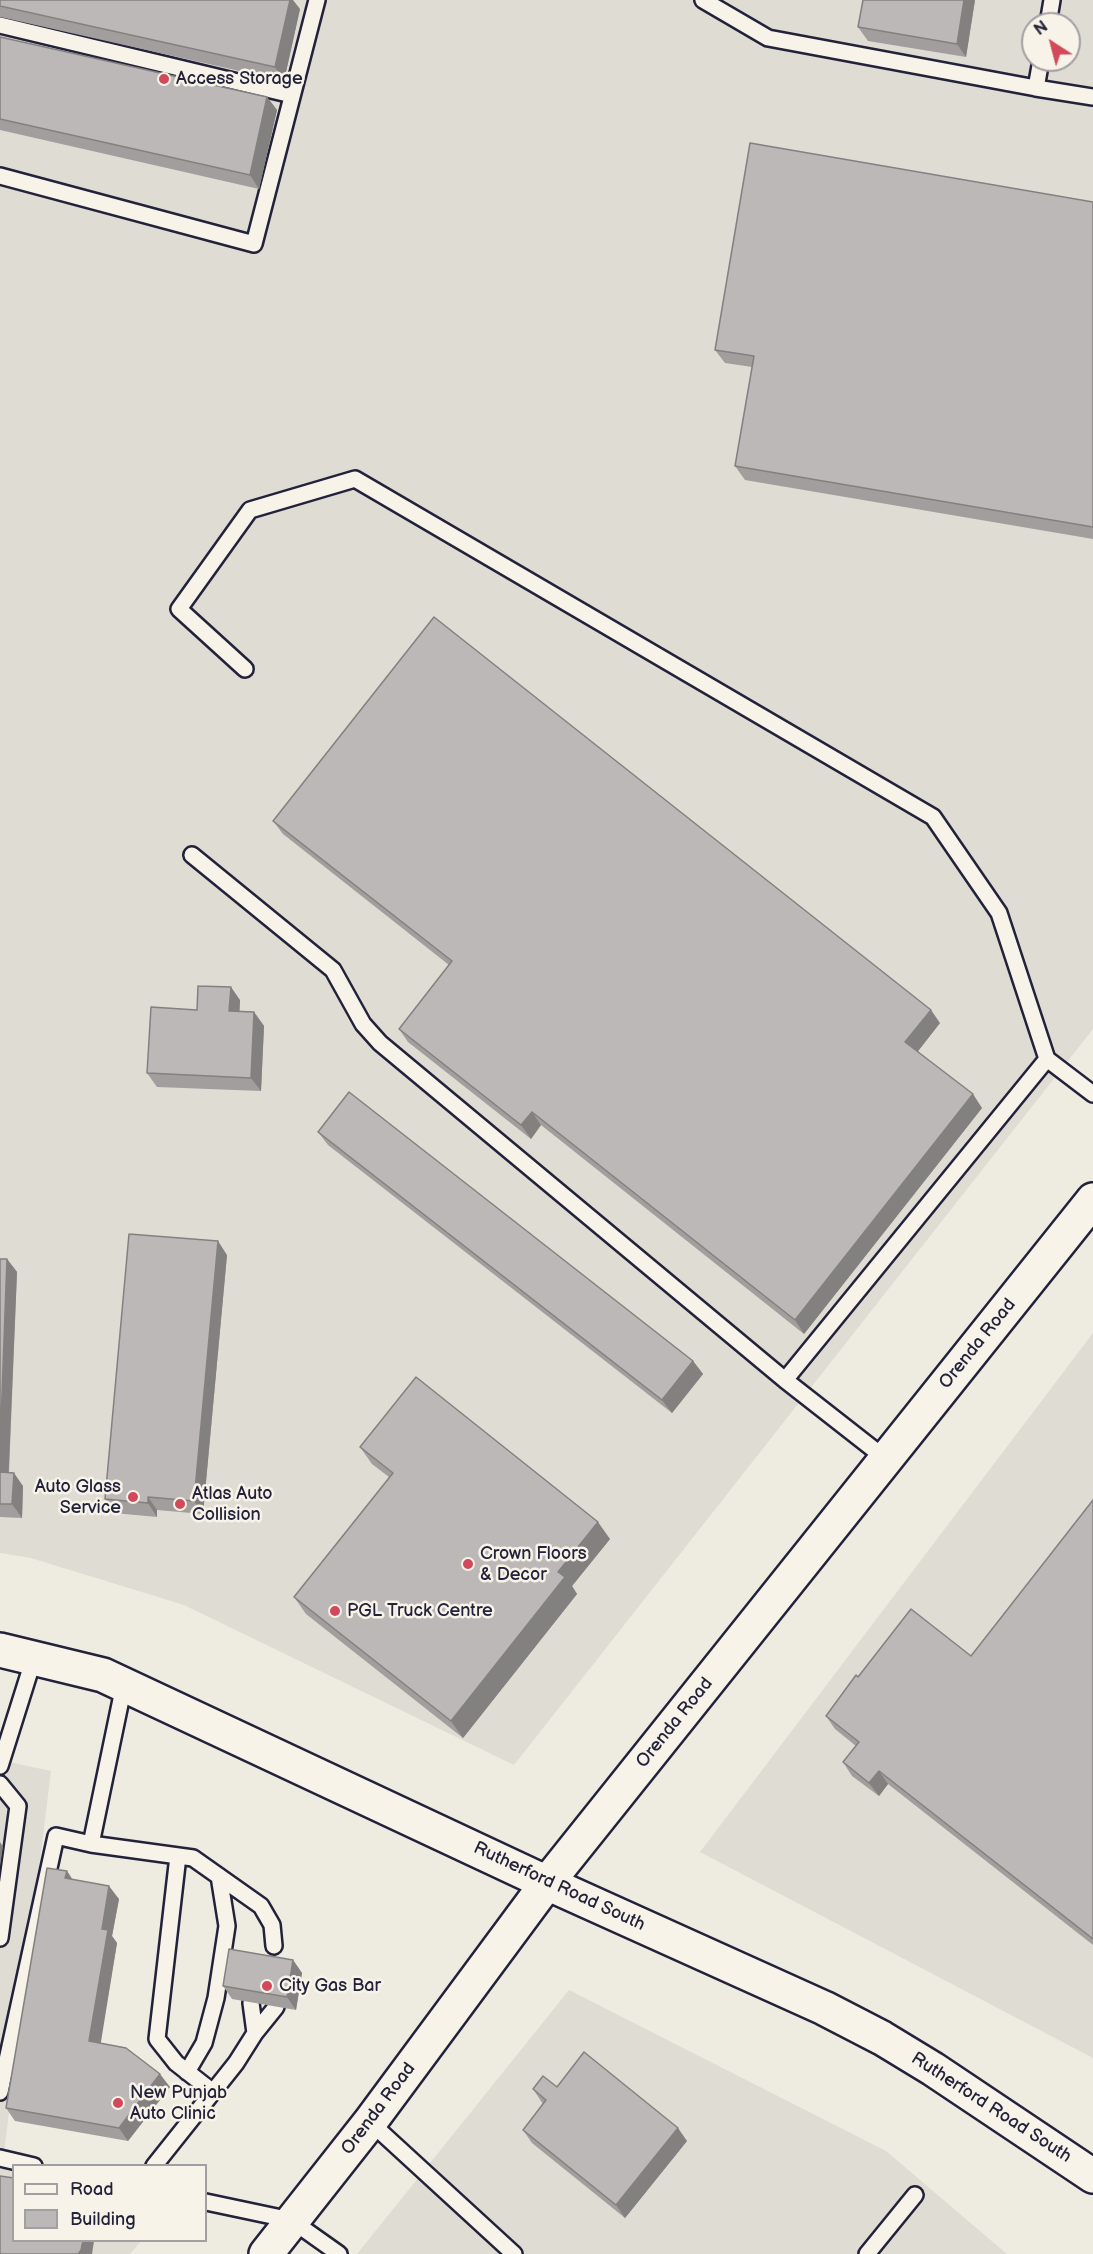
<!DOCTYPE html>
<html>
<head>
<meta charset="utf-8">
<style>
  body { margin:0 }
  #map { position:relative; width:1093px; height:2254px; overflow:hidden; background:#eeebe1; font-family:"Balsamiq Sans",sans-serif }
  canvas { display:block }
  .legend { position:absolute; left:12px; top:2164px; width:195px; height:78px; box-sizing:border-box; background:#f7f3e8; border:2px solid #a29fa3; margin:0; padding:8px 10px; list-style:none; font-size:18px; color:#22223b }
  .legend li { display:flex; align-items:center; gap:12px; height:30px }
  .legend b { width:30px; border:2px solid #a29fa3 }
  .north { position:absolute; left:1021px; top:12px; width:60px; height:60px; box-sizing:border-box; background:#f7f3e8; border:2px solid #a29fa3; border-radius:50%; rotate:324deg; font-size:16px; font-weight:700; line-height:24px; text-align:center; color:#22223b }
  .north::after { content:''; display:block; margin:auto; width:21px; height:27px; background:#d1495b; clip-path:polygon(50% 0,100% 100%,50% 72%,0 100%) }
</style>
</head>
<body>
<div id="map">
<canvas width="1093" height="2254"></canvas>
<ul class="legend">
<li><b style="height:8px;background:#f7f3e8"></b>Road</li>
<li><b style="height:16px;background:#bbb8b7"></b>Building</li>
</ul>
<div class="north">N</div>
</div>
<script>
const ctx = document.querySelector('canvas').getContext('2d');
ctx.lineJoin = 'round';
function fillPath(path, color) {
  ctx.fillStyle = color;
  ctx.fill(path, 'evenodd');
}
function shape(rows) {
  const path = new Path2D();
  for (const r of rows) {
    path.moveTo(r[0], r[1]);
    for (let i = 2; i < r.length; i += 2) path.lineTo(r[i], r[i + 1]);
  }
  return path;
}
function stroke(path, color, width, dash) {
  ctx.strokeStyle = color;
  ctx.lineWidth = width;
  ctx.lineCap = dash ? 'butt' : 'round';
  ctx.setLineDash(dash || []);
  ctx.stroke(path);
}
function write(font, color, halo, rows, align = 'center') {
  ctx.font = font + ' "Balsamiq Sans",sans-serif';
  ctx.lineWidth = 5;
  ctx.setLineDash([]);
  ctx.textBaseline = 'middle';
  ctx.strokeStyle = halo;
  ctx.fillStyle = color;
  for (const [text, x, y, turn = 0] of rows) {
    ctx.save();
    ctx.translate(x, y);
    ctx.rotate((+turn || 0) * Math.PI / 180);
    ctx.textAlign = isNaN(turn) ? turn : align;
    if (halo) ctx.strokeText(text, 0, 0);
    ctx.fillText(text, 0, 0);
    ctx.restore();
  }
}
fillPath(shape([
  [0,0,1093,0,1093,1029,514,1765,184,1605,31,1558,0,1553],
  [1033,24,1069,24,1069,60,1033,60],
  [1093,1333,1093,2058,700,1852],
  [0,1760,51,1771,3,2161,14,2166,14,2240,141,2241,130,2254,0,2254],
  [569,1990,886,2151,1007,2254,357,2254]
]), '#dfdcd4');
const lane = shape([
  [703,0,768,38,1036,88,1041,60],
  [1048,24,1052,0],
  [0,25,292,95],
  [1036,88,1093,97],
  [0,176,254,244,317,0],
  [245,669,179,609,250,510,355,479,933,817,999,913,1047,1059],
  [192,855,333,970,363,1024,380,1043,785,1380],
  [886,1459,785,1380,1047,1059,1093,1094],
  [124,1685,91,1844,193,1858,261,1906,272,1925,274,1946],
  [0,1766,34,1658],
  [0,1784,18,1806,0,1938],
  [178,1856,157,2039,176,2063,213,2092],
  [255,2033,276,2007],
  [187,2072,204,2043,216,1998,227,1926,219,1876],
  [0,2092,56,1836,91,1844],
  [370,2122,514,2254],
  [0,2158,34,2166],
  [154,2166,236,2063,255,2033,251,2003],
  [206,2202,291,2220,339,2254],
  [867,2254,915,2195]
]);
const secondary = shape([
  [0,1650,103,1675,547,1883,824,2008,882,2038,933,2069,1093,2176],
  [266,2254,370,2122,547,1883,1093,1200]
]);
stroke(lane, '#22223b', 20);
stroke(secondary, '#22223b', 38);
stroke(lane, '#f7f3e8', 15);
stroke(secondary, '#f7f3e8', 33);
fillPath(shape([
  [0,0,300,9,284,81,0,17],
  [975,0,966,57,868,41,858,27],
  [0,37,267,97,277,110,259,189,0,130],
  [1093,202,1093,539,745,480,735,466,752,367,725,363,715,350],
  [273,821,940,1023,918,1051,982,1108,804,1334,541,1125,531,1139,408,1042,399,1029,449,965,283,834],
  [240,1000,239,1012,254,1012,264,1026,261,1091,157,1087,147,1073,197,1010],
  [318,1132,693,1361,703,1374,672,1413,328,1145],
  [227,1255,203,1514,157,1510,157,1517,114,1513,105,1499],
  [0,1259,7,1259,17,1272,9,1473,23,1486,22,1518,0,1517],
  [360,1447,610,1539,572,1586,577,1594,463,1738,306,1614,294,1597,389,1477,372,1464],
  [1093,1500,1093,1945,888,1784,879,1796,852,1776,843,1762,856,1746,835,1729,826,1716,858,1677,971,1656],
  [67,1871,72,1879,119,1899,112,1936,117,1943,100,2043,170,2087,128,2141,15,2121,6,2108],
  [293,1960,302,1973,296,2010,232,1999,223,1986],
  [557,2087,687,2141,625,2218,532,2143,523,2130,543,2104,533,2089]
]), '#a19e9d');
fillPath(shape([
  [290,0,293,0,300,9,284,81,275,67],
  [964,0,975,0,966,57,957,44],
  [267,97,277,110,259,189,250,175],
  [231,987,240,1000,239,1024,229,1011],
  [931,1010,940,1023,915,1055,905,1042],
  [254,1012,264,1026,261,1091,251,1078],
  [973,1094,982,1108,804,1334,795,1320],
  [532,1112,541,1125,531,1139,521,1125],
  [218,1241,227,1255,203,1514,194,1501],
  [7,1259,17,1272,8,1486,0,1474,0,1449],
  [693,1361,703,1374,672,1413,662,1400],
  [14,1473,23,1486,22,1518,12,1504],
  [148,1497,157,1510,157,1517,148,1503],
  [598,1522,610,1539,572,1586,577,1594,463,1738,451,1721,558,1572],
  [879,1771,888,1784,879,1796,869,1783],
  [0,1842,3,1847,0,1866],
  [67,1871,76,1885,65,1878],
  [109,1886,119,1899,112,1936,117,1943,99,2054,89,2041,102,1929],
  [293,1960,302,1973,296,2010,287,1997],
  [160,2074,170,2087,128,2141,119,2128],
  [678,2128,687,2141,625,2218,616,2205],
  [83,2241,94,2241,92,2254,78,2254]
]), '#838180');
const building = shape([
  [0,0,290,0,275,67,0,6,0,0],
  [863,0,964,0,957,44,858,27,863,0],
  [0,37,267,97,250,175,0,119,0,37],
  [750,143,1093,202,1093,527,735,466,754,356,715,350,750,143],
  [434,617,931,1010,905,1042,973,1094,795,1320,532,1112,521,1125,399,1029,452,961,273,821,434,617],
  [198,986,231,987,229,1011,254,1012,251,1078,147,1073,151,1007,197,1010,198,986],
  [349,1092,693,1361,662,1400,318,1132,349,1092],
  [129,1234,218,1241,194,1501,148,1497,148,1503,105,1499,129,1234],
  [0,1259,7,1259,0,1449,0,1259],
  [416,1377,598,1522,558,1572,565,1577,451,1721,294,1597,393,1473,360,1447,416,1377],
  [0,1472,14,1473,12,1504,0,1504,0,1472],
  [1093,1500,1093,1939,879,1771,869,1783,843,1762,859,1742,826,1716,856,1675,858,1677,911,1609,971,1656,1093,1500],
  [47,1868,67,1871,65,1878,109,1886,102,1929,108,1930,89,2041,126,2048,160,2074,119,2128,6,2108,47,1868],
  [229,1949,293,1960,287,1997,223,1986,229,1949],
  [584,2052,678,2128,616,2205,523,2130,546,2100,533,2089,543,2076,557,2087,584,2052],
  [0,2176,14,2178,14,2241,83,2241,81,2250,78,2254,0,2254,0,2176]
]);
fillPath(building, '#bbb8b7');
stroke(building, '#838180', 1.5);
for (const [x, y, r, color] of [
  [164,79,6,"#d1495b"],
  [133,1497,6,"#d1495b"],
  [180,1504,6,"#d1495b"],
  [468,1564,6,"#d1495b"],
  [335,1611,6,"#d1495b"],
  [267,1986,6,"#d1495b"],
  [118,2103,6,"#d1495b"]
]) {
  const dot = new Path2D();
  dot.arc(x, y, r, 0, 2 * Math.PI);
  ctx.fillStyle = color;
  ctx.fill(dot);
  stroke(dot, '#f7f3e8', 2);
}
write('18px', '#22223b', '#f7f3e8', [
  ["Access Storage",176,79],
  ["Auto Glass",121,1487,"right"],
  ["Service",121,1508,"right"],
  ["Atlas Auto",192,1494],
  ["Collision",192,1515],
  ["Crown Floors",480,1554],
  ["& Decor",480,1575],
  ["PGL Truck Centre",347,1611],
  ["City Gas Bar",279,1986],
  ["New Punjab",130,2093],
  ["Auto Clinic",130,2114]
], 'left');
write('18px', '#22223b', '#f7f3e8', [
  ["Orenda Road",978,1344,-51],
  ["Orenda Road",675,1723,-51],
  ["Rutherford Road South",559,1887,25],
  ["Rutherford Road South",991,2108,33],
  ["Orenda Road",379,2109,-53]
]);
</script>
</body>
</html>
